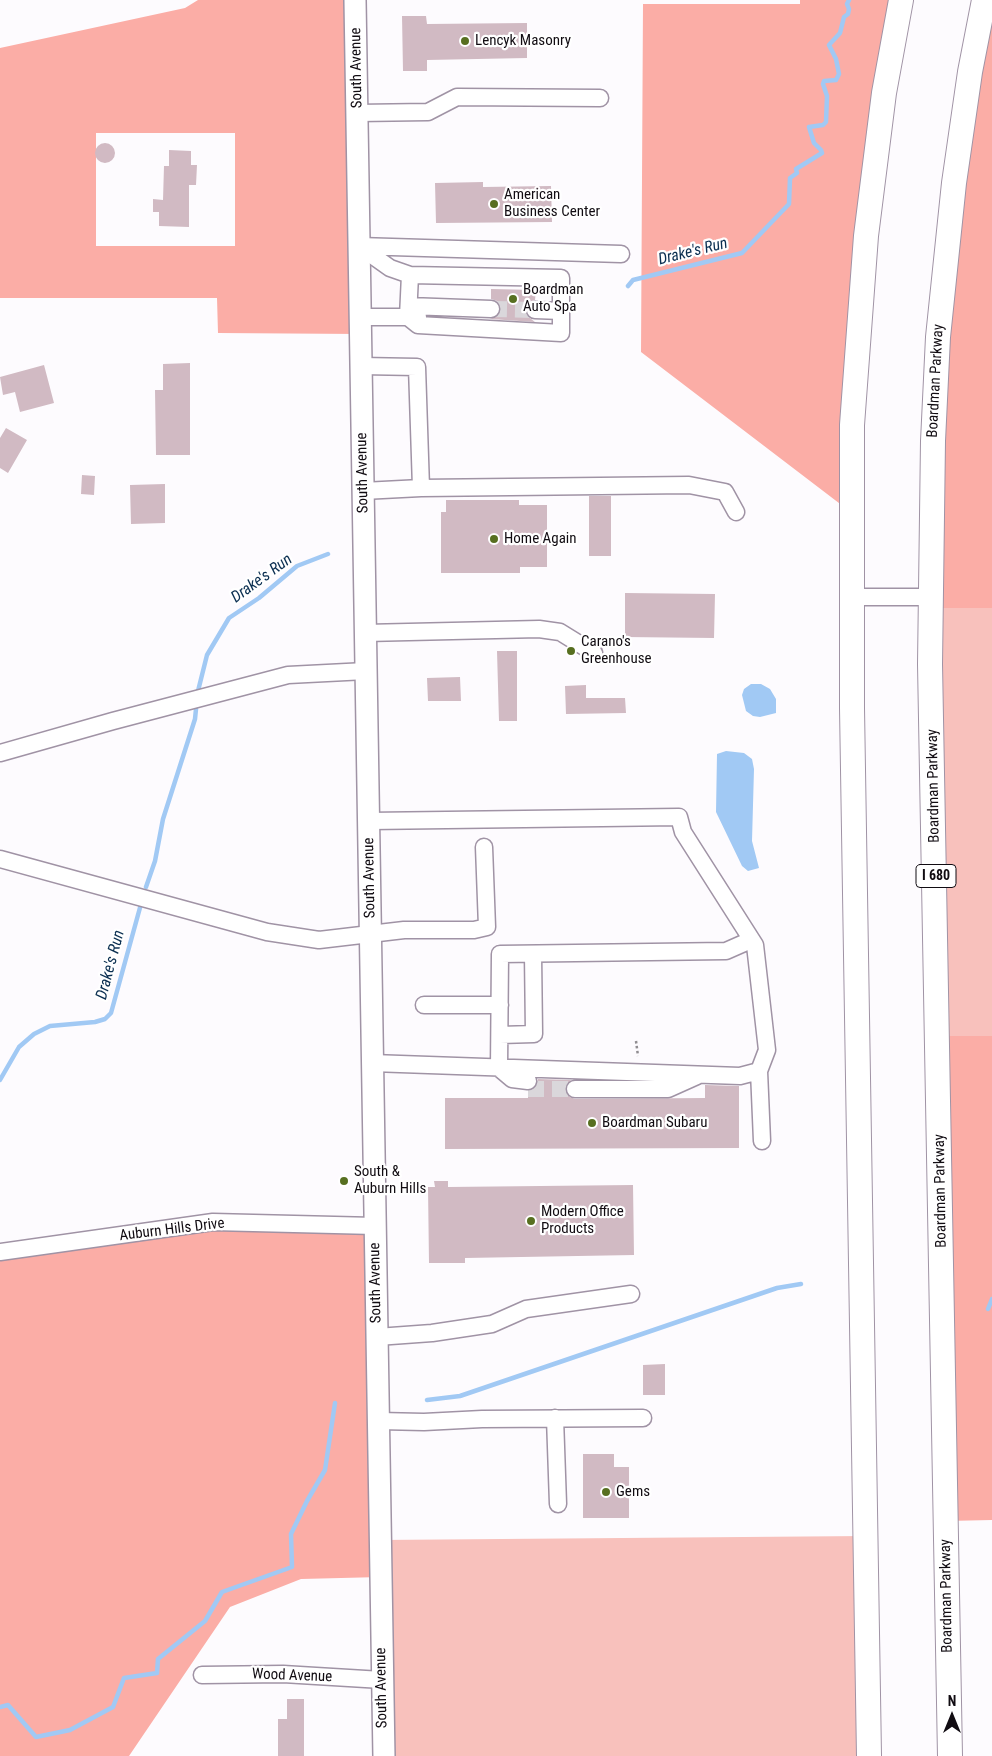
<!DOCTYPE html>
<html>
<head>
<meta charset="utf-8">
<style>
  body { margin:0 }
  #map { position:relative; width:992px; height:1756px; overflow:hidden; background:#fdfbfe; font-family:"Roboto Condensed",sans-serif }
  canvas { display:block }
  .north { position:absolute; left:927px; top:1691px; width:50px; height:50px; -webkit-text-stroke:4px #fff; paint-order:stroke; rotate:0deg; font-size:14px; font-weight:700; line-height:20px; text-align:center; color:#110c12 }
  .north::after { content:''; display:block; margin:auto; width:18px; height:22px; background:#110c12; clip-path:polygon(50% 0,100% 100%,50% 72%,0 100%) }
</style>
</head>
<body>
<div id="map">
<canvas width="992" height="1756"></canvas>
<div class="north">N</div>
</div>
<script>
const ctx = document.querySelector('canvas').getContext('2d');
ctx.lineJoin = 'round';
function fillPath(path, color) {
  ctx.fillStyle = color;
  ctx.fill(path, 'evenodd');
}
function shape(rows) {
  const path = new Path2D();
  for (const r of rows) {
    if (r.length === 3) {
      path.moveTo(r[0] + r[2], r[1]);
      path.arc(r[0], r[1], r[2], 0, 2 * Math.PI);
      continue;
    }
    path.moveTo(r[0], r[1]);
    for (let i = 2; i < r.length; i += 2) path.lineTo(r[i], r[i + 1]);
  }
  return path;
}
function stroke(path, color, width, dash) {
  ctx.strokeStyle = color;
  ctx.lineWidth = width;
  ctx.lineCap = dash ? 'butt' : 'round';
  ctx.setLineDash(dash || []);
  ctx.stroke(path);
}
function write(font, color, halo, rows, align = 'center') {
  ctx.font = font + ' "Roboto Condensed",sans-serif';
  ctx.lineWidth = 4.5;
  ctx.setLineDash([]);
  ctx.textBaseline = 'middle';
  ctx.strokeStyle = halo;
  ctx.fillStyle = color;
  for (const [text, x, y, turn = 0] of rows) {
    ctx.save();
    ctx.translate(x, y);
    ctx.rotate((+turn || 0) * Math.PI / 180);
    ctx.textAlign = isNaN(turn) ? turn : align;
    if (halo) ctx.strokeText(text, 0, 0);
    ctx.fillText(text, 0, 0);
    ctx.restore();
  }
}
fillPath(shape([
  [931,608,992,608,992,1036,938,1036],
  [865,1536,869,1756,384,1756,380,1540]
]), '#f8c1bc');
fillPath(shape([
  [198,0,355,0,360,334,218,333,217,298,0,298,0,48,185,8],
  [235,133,235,246,96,246,96,133],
  [800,0,901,0,894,36,852,513,641,352,643,4,800,4],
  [992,0,992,608,931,608,938,337],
  [938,1036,992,1036,992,1520,946,1521],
  [213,1222,375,1226,381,1577,301,1579,230,1607,129,1756,0,1756,0,1252]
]), '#fbada6');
fillPath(shape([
  [751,684,761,684,770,689,776,699,776,713,760,717,753,716,746,711,742,695,744,689],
  [726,751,744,753,752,759,754,769,752,841,759,868,748,871,742,866,716,812,717,754]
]), '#a1c9f4');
stroke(shape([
  [628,286,633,280,742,253,789,204,790,178,797,173,796,169,822,153,821,150,814,143,809,127,823,125,826,122,827,96,823,84,824,81,836,80,839,74,836,59,829,45,840,33,844,17,848,14,849,9,847,4,849,0],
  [198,691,207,655,229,618,259,598,297,566,328,554],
  [146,887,155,861,163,819,195,719,196,709],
  [0,1080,19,1047,34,1034,50,1026,95,1022,105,1019,111,1013,141,904],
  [988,1309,992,1299],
  [427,1400,460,1396,777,1288,801,1284],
  [0,1707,8,1705,36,1737,70,1730,113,1707,124,1678,157,1673,158,1659,205,1621,222,1592,292,1567,291,1534,307,1501,325,1470,335,1403]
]), '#a1c9f4', 4.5);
fillPath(shape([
  [402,16,426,16,427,24,527,23,527,58,427,60,427,71,403,71],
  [105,153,10],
  [169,150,191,151,191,165,197,165,196,185,189,185,189,227,159,226,159,212,153,212,153,199,163,200,164,166,169,166],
  [483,182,483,187,551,186,552,222,436,223,435,183],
  [491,289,536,290,535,300,527,304,525,310,526,315,535,322,490,319,499,315,501,309,497,301,491,299],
  [190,363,190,455,156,455,155,390,163,390,163,364],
  [44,365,54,403,20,412,15,392,3,395,0,377],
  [6,428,27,440,8,473,0,468,0,438],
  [82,475,95,476,94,495,81,494],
  [165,484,165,523,131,524,130,485],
  [589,496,611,496,611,556,589,556],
  [446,500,519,500,519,505,547,505,547,567,520,567,520,573,441,573,441,512,446,512],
  [625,593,715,594,714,638,625,637],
  [497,651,517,651,517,721,499,721],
  [460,677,461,701,428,701,427,678],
  [586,685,586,698,625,698,626,713,566,714,565,686],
  [538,1079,571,1080,565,1089,570,1097,575,1099,705,1098,705,1085,739,1086,739,1148,445,1149,445,1098,528,1098,528,1091,536,1087],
  [434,1181,448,1181,448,1187,633,1185,634,1255,465,1258,465,1263,429,1263,428,1187,435,1187],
  [665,1364,665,1395,643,1395,643,1365],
  [583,1454,614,1454,614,1467,629,1467,629,1518,583,1518],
  [287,1699,304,1699,304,1756,278,1756,278,1719,287,1719]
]), '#d1bac3');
stroke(shape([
  [491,309,535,310],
  [528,1089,575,1089]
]), '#dad7db', 16, [16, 8]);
const minor = shape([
  [357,113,428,112,457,97,600,98],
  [359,246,390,268,410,275,561,278,561,333,418,325,408,317],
  [359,246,621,254],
  [409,306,491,309],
  [535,310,561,311],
  [360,317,418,317],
  [408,317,410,275],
  [361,366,417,367,421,488,363,491],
  [421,488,689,485,725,492,736,512],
  [852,597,931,597],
  [365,633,539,629,560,632,594,653],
  [0,753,113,721,288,675,366,671],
  [369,821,679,817,683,832,755,945,767,1050,759,1071,740,1076,372,1063],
  [0,859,267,932,319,940,404,930,474,930,487,927,484,847],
  [424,1005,500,1005],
  [500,1035,534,1034,533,954],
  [759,1071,762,1141],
  [528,1081,512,1079,499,1068,500,954,726,951,751,940],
  [575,1089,668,1089,697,1076],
  [0,1252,213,1222,375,1226],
  [377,1337,432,1333,492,1324,526,1309,631,1294],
  [555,1418,558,1504],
  [379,1421,424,1422,482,1419,643,1418],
  [202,1675,283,1674,382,1680]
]);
const major = shape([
  [355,0,384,1756]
]);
const highway = shape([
  [869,1756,852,708,852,425,866,236,884,93,901,0],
  [950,1756,930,664,933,441,938,337,954,183,970,72,984,0]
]);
stroke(minor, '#a093a5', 19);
stroke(major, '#a093a5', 24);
stroke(highway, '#a093a5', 26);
stroke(shape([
  [636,1041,638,1056]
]), '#908d91', 2.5, [2.5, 2.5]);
stroke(minor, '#fff', 16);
stroke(major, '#fff', 21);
stroke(highway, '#fff', 24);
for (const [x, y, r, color] of [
  [465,41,5,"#576f20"],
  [494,204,5,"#576f20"],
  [513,299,5,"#576f20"],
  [494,539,5,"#576f20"],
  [571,651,5,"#576f20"],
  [592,1123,5,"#576f20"],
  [344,1181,5,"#576f20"],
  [531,1221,5,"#576f20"],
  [606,1492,5,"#576f20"]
]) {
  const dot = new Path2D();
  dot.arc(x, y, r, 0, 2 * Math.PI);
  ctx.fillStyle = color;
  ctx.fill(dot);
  stroke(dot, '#fff', 2);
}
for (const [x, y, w] of [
  [936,876,40]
]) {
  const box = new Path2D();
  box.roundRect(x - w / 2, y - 11.5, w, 23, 4);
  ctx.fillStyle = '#fff';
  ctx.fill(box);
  stroke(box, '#110c12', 1);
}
write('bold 14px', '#110c12', null, [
  ["I 680",936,876]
]);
write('15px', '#110c12', '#fff', [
  ["Lencyk Masonry",475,41],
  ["American",504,195],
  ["Business Center",504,212],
  ["Boardman",523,290],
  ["Auto Spa",523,307],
  ["Home Again",504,539],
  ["Carano's",581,642],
  ["Greenhouse",581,659],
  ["Boardman Subaru",602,1123],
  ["South &",354,1172],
  ["Auburn Hills",354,1189],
  ["Modern Office",541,1212],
  ["Products",541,1229],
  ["Gems",616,1492]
], 'left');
write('15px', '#110c12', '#fff', [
  ["South Avenue",357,68,-91],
  ["Boardman Parkway",936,381,-87],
  ["South Avenue",363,473,-91],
  ["Boardman Parkway",934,786,-91],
  ["South Avenue",370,878,-91],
  ["Boardman Parkway",941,1191,-91],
  ["Auburn Hills Drive",172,1230,-7],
  ["South Avenue",376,1283,-91],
  ["Boardman Parkway",947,1596,-91],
  ["Wood Avenue",292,1676,2],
  ["South Avenue",382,1688,-91]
]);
write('italic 16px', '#0a2e50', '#fff', [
  ["Drake's Run",693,252,-14],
  ["Drake's Run",262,579,-36],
  ["Drake's Run",111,965,-75]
]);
</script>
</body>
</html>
